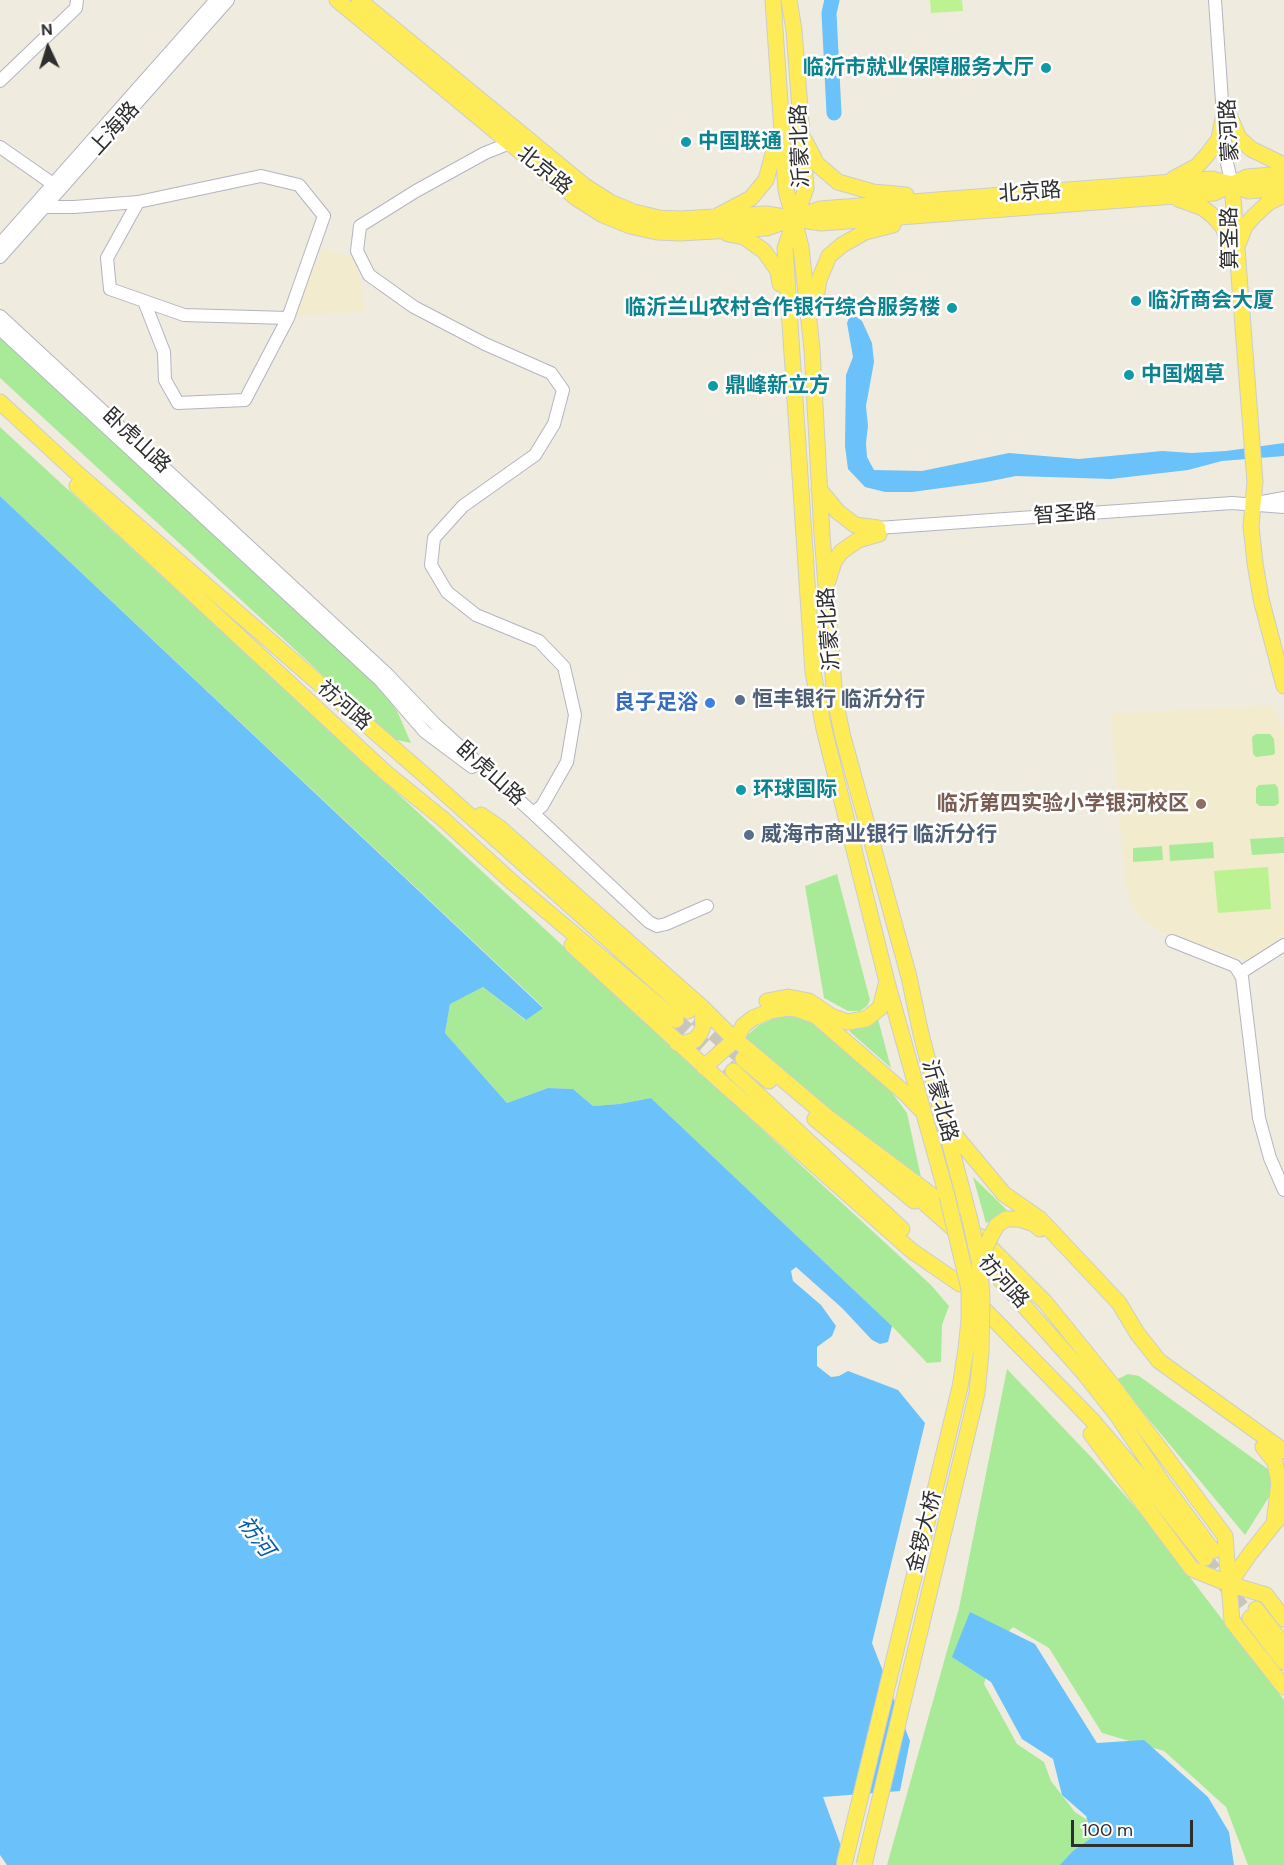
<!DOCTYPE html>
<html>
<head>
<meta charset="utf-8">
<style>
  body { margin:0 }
  #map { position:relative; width:1284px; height:1865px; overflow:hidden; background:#f0ebdf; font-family:"DM Sans",sans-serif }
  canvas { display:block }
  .north { position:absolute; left:18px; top:18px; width:60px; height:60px; -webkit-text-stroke:4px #fff; paint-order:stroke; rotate:356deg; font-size:16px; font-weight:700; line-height:24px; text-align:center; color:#2e2e2e }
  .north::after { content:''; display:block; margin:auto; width:21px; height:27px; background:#2e2e2e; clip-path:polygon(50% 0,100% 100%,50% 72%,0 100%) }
  .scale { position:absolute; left:1071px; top:1820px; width:122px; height:27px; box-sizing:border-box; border:3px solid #2e2e2e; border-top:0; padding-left:8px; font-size:18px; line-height:21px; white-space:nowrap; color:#2e2e2e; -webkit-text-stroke:4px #fff; paint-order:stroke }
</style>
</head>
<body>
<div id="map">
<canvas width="1284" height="1865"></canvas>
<div class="north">N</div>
<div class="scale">100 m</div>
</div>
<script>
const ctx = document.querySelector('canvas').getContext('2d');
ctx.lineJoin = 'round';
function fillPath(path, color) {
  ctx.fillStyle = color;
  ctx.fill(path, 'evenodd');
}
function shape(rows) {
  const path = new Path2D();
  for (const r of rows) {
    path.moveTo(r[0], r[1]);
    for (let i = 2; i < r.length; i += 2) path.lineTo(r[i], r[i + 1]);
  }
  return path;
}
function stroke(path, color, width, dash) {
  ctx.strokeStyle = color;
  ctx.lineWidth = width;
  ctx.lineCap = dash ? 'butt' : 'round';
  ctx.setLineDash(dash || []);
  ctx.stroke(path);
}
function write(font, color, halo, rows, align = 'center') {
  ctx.font = font + ' "DM Sans","Noto Sans SC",sans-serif';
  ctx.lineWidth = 5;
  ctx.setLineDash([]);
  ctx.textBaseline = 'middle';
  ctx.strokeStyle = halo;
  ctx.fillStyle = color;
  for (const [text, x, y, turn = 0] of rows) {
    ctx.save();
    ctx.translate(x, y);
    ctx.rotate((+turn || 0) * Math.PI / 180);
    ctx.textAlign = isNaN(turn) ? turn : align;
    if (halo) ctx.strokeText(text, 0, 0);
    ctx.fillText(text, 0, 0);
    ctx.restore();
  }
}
fillPath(shape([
  [323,249,356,258,366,311,296,316,308,278],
  [1272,705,1284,728,1284,936,1247,960,1161,932,1142,919,1130,902,1125,881,1111,714]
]), '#f2ebce');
fillPath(shape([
  [0,335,384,692,398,713,411,743,392,739,0,378],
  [0,427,931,1285,949,1306,942,1325,941,1362,927,1363,892,1326,651,1098,619,1104,593,1106,573,1089,548,1088,507,1103,445,1033,450,1003,483,987,525,1020,543,1007,0,496],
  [1256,734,1270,734,1274,739,1275,753,1273,755,1256,757,1253,754,1252,737],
  [1275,784,1278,788,1279,803,1275,806,1260,806,1256,803,1256,788,1259,785],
  [1284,837,1284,853,1252,855,1250,839],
  [1213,842,1214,858,1170,861,1169,845],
  [1162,846,1163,860,1133,862,1133,848],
  [837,874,870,1000,867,1006,860,1011,848,1011,824,998,805,886],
  [800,1016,815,1022,890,1090,907,1113,926,1200,745,1037,759,1025,777,1017],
  [878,1019,891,1068,849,1031],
  [973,1177,1010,1213,986,1223],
  [1007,1369,1092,1458,1143,1516,1284,1700,1284,1865,1248,1865,1226,1807,1164,1751,1102,1733,1049,1648,1013,1627,995,1645,984,1684,1017,1744,1044,1762,1051,1781,1075,1812,1095,1825,1099,1839,1072,1865,887,1865,959,1608],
  [1128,1374,1139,1376,1272,1472,1274,1489,1245,1535,1116,1380]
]), '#a9ea98');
fillPath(shape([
  [930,0,962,0,963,11,931,13],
  [1268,867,1271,909,1218,913,1214,871]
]), '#bdf293');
fillPath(shape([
  [851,313,862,321,872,343,874,362,866,406,868,426,866,443,867,457,874,470,922,471,1009,453,1079,459,1162,451,1192,453,1226,451,1284,443,1284,456,1222,461,1188,470,1111,479,1016,476,986,482,912,492,885,492,865,487,848,469,845,446,846,375,853,357,847,323],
  [0,496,543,1008,526,1020,483,987,450,1004,445,1033,507,1103,548,1088,573,1089,593,1106,619,1104,651,1098,892,1326,888,1342,880,1344,872,1340,842,1308,796,1267,791,1271,793,1281,821,1305,836,1326,832,1336,817,1347,817,1366,831,1377,839,1376,848,1371,898,1390,925,1423,872,1643,910,1741,900,1791,823,1797,848,1865,7,1865,0,1855],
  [970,1612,1035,1644,1097,1743,1144,1740,1208,1797,1229,1832,1234,1865,1060,1865,1073,1851,1093,1837,1086,1816,1062,1795,1053,1759,1022,1739,991,1682,952,1657]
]), '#6bc1f9');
stroke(shape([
  [832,0,829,13,834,113]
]), '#6bc1f9', 15);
stroke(shape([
  [696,1018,743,1059],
  [676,1020,733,1071],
  [1205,1558,1250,1618]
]), '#c9c5bc', 15, [15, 8]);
const minor = shape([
  [1215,0,1226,159,1232,184],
  [0,81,76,8,77,0],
  [510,143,485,153,416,191,360,226,357,251,369,275,414,307,485,344,551,373,563,390,554,424,535,455,463,506,434,538,431,565,447,592,476,615,539,641,564,667,575,715,567,762,542,806,533,813],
  [0,147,53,184],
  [138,202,261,176,299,185,324,216,288,318,245,400,178,403,165,380,164,352,144,301],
  [44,207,74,207,138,202,107,258,110,289,184,315,288,318],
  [0,244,216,0],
  [0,257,228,0],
  [0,316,387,674,435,724,533,813,649,922,657,926,666,924,707,906],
  [0,329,380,680,425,732,472,767],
  [1262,502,1284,498],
  [878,528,1232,503,1284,507],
  [1172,941,1235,966,1242,977,1259,1118,1270,1158,1284,1190],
  [1240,973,1284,945]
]);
const major = shape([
  [337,0,576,198,603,215,630,226,657,232,680,233,767,228,820,209,1212,179,1232,184,1248,191,1284,188],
  [359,0,585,186,610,202,634,212,659,218,680,219,766,214,821,223,1214,193,1247,177,1284,174],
  [773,0,786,190,801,247,812,349,822,535,835,700,843,737,909,977,921,1034,970,1220],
  [789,0,794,30,806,188,785,248,813,672,824,729,887,982,947,1196],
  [1230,117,1239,138,1251,149,1284,165],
  [805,141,817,164,838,182,873,192,906,195],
  [1173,179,1197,166,1207,155,1219,139,1223,118],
  [1232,184,1255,482,1251,526,1255,563,1261,599,1284,686],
  [1178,199,1203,208,1213,216,1223,227,1230,249],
  [719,215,751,198,766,180,777,139],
  [728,234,744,237,764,251,778,271,780,284],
  [1239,242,1245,226,1254,216,1268,203,1284,195],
  [814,310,819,280,829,256,842,245,865,232,893,225],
  [0,402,78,474,421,772,688,1011],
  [77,486,385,772,443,819,511,881,676,1020],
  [819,489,838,512,855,525,878,528],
  [828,581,834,562,841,552,858,540,879,534],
  [481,815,500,828,702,1007,728,1033,825,1115],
  [572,945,718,1079,912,1251,960,1284],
  [767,1001,788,997,809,1001,831,1016,847,1022,866,1019,880,1008,886,985],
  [677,1043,685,1043,695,1040,701,1032,703,1026,702,1007],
  [743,1059,769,1081],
  [704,1067,736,1039,743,1026,753,1018,770,1011,788,1008,796,1009,816,1016,906,1094,920,1109],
  [733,1071,902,1229],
  [818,1110,953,1211],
  [815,1119,914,1201],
  [949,1128,1004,1194,1040,1219,1119,1303,1137,1333,1159,1361,1284,1451],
  [910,1190,959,1234],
  [979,1236,1045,1302,1113,1386,1225,1536,1232,1621,1284,1687],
  [991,1236,997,1225,1006,1219,1019,1219,1034,1224,1040,1229],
  [974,1250,1083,1372,1117,1415,1162,1482,1213,1551],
  [975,1300,1093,1421,1150,1488,1205,1558],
  [1091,1434,1192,1569,1229,1584,1266,1595,1284,1619],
  [1263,1447,1275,1462,1279,1483,1274,1523],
  [1229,1584,1249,1555,1284,1511],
  [1256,1609,1284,1645],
  [1250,1618,1284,1662]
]);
stroke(minor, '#b3b4c2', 14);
stroke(major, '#cdcdcd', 17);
stroke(minor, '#fff', 12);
stroke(major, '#fdec57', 15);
const majorBridge = shape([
  [979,1261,991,1236],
  [844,1865,960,1387,966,1349,969,1320,969,1289,947,1196],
  [864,1865,977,1393,981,1353,982,1296,979,1261,970,1220]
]);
stroke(majorBridge, '#cdcdcd', 17, []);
stroke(majorBridge, '#fdec57', 15);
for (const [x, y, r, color] of [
  [1046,68,6,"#0f9aa8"],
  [686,142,6,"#0f9aa8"],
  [1136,301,6,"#0f9aa8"],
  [952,308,6,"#0f9aa8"],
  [1129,375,6,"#0f9aa8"],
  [713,386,6,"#0f9aa8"],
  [740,700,6,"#5c6f8a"],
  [710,703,6,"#3f7fe0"],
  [741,790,6,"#0f9aa8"],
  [1201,804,6,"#8d6e63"],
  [749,835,6,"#5c6f8a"]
]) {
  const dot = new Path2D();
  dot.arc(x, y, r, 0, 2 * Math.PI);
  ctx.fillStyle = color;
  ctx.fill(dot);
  stroke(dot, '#fff', 2);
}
write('bold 21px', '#0d838f', '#fff', [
  ["临沂市就业保障服务大厅",1034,68,"right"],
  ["中国联通",698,142],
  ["临沂商会大厦",1148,301],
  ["临沂兰山农村合作银行综合服务楼",940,308,"right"],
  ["中国烟草",1141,375],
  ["鼎峰新立方",725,386],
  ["环球国际",753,790]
], 'left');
write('21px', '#2e2e2e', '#fff', [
  ["上海路",115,129,-48],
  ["蒙河路",1230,130,-93],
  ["沂蒙北路",801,146,-92],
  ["北京路",544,171,39],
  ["北京路",1030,193,-4],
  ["算圣路",1231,238,-91],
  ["卧虎山路",136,441,43],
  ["智圣路",1065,515,-4],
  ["沂蒙北路",830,629,-94],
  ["祊河路",344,706,41],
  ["卧虎山路",490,774,42],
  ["沂蒙北路",939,1101,75],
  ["祊河路",1003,1282,48],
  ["金锣大桥",925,1532,-76]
]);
write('bold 21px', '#4e5e75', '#fff', [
  ["恒丰银行 临沂分行",752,700],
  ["威海市商业银行 临沂分行",761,835]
], 'left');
write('bold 21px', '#366cbe', '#fff', [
  ["良子足浴",698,703]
], 'right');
write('bold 21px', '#785e54', '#fff', [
  ["临沂第四实验小学银河校区",1189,804]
], 'right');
write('italic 22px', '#015cae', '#fff', [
  ["祊河",255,1537,53]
]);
</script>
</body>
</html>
